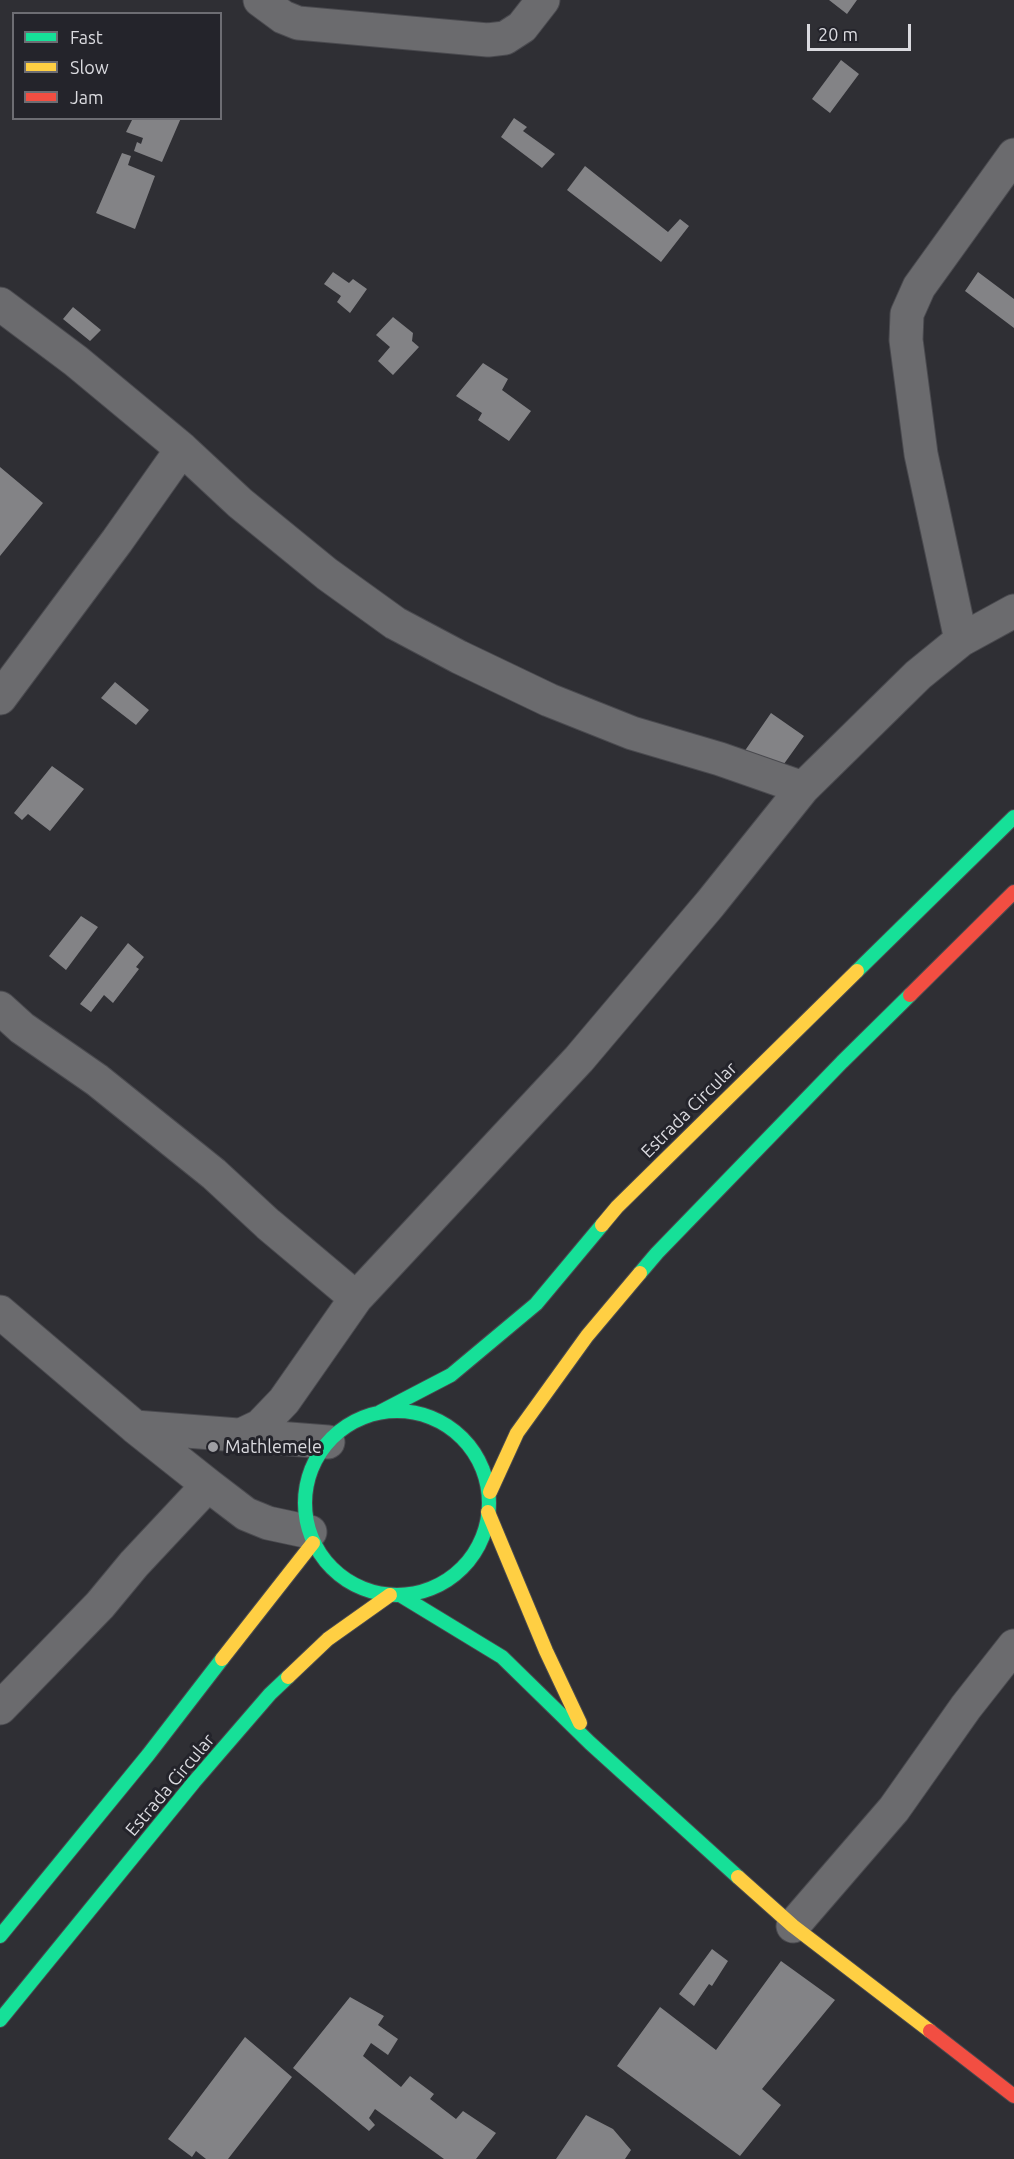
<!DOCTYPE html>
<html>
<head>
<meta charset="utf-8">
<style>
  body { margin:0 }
  #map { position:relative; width:1014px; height:2159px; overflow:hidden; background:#2f2f34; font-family:Ubuntu,sans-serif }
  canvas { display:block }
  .legend { position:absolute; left:12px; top:12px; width:210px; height:108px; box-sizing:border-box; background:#24242b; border:2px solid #6d6d73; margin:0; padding:8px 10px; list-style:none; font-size:18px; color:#dadadf }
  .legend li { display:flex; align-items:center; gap:12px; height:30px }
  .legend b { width:30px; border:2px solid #6d6d73 }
  .scale { position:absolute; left:807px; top:24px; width:104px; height:27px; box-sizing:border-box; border:3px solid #dadadf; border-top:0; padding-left:8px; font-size:18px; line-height:21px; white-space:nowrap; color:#dadadf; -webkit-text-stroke:4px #24242b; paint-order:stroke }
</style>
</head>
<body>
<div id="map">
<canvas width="1014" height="2159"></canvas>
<ul class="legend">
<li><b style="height:8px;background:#16e098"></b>Fast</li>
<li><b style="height:8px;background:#ffcf43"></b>Slow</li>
<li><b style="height:8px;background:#f24e42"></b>Jam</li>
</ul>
<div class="scale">20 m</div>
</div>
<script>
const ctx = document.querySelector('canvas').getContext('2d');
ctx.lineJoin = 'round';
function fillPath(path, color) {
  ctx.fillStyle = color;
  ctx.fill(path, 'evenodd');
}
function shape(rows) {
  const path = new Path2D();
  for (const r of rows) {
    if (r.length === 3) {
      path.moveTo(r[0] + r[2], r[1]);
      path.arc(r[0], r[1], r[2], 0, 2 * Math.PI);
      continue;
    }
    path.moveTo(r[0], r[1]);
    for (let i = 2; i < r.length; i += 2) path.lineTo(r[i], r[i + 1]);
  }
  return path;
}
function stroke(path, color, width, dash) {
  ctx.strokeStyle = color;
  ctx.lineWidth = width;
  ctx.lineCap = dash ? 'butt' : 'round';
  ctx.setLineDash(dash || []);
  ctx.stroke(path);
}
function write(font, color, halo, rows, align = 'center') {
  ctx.font = font + ' Ubuntu,sans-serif';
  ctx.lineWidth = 6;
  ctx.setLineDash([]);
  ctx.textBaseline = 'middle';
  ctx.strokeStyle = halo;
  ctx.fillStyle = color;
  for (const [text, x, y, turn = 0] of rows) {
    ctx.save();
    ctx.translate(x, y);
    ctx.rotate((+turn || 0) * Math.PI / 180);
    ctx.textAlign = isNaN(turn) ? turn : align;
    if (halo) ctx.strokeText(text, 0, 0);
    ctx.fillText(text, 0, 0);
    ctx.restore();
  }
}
fillPath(shape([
  [829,0,857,0,847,14],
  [841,60,859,74,830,113,812,99],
  [133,118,181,118,162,162,134,151,137,142,141,144,143,138,126,132],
  [514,118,527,127,523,131,555,154,542,168,501,137],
  [122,153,131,156,128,165,155,176,135,229,96,213],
  [585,166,668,232,680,219,689,226,661,262,567,190],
  [333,272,349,283,353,279,367,289,350,313,337,302,341,296,324,284],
  [978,272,1014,299,1014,328,965,291],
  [73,307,101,330,90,341,63,319],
  [393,317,413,333,412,341,419,347,393,375,378,361,390,347,376,335],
  [483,363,508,379,502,390,531,411,509,441,478,420,482,413,456,396],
  [0,467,43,503,0,556],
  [115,682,149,710,136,725,101,698],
  [771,713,804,736,776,775,744,752],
  [52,766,84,789,50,831,28,814,22,820,14,813],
  [81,916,98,927,66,970,49,956],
  [128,943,144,957,136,967,139,969,113,1003,104,995,91,1012,80,1004],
  [712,1949,728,1961,712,1986,709,1984,694,2006,679,1994],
  [781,1961,835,2000,762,2089,781,2105,740,2156,617,2066,660,2007,716,2050],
  [350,1997,384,2016,378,2025,398,2039,388,2055,371,2043,363,2056,401,2087,410,2076,434,2094,430,2099,456,2119,463,2111,496,2133,476,2159,444,2159,375,2109,369,2118,375,2125,369,2131,293,2068],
  [245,2037,292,2077,228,2159,206,2159,196,2151,192,2157,168,2139],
  [586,2115,613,2129,631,2150,625,2159,556,2159]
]), '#838386');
const street = shape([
  [260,0,283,17,298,23,488,40,505,38,522,27,543,0],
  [0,304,76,361,182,449,240,503,327,574,395,623,459,657,549,700,632,733,720,759,803,788],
  [961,640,921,454,906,340,907,314,919,287,1014,155],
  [0,698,117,541,182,449],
  [0,1008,22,1028,97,1080,214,1174,268,1224,356,1298],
  [0,1312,135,1427,208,1485,246,1514,268,1523,310,1532],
  [135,1427,328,1442],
  [241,1435,260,1426,284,1401,356,1298,579,1059,710,904,803,788,918,675,961,640,1014,611],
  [0,1708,100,1605,134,1564,208,1485],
  [793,1926,894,1809,966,1707,1014,1646]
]);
const fast = shape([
  [857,971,1014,817],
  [640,1273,657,1253,842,1062,910,995],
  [397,1503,92],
  [380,1412,451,1375,536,1304,602,1225],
  [400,1595,502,1657,590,1743,738,1877],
  [0,1936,148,1755,222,1659],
  [0,2020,194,1782,270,1694,288,1677]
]);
const slow = shape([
  [602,1225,617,1207,857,971],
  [490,1492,517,1433,587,1336,640,1273],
  [488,1512,546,1651,580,1723],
  [222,1659,313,1543],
  [288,1677,328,1639,390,1595],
  [738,1877,793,1926,930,2031]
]);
const jam = shape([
  [910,995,1014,892],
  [930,2031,1014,2096]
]);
stroke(street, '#4a4a4f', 35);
stroke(fast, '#4a4a4f', 16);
stroke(slow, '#4a4a4f', 16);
stroke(jam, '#4a4a4f', 16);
stroke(street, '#6b6b6e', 33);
stroke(fast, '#16e098', 14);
stroke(slow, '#ffcf43', 14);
stroke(jam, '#f24e42', 14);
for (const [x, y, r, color] of [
  [213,1447,6,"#9e9ea3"]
]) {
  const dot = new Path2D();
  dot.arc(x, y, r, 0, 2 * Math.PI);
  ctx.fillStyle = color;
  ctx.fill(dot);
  stroke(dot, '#24242b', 2);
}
write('18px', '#dadadf', '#24242b', [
  ["Estrada Circular",689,1110,-45],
  ["Estrada Circular",170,1785,-50]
]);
write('18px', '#dadadf', '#24242b', [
  ["Mathlemele",225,1447]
], 'left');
</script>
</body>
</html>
